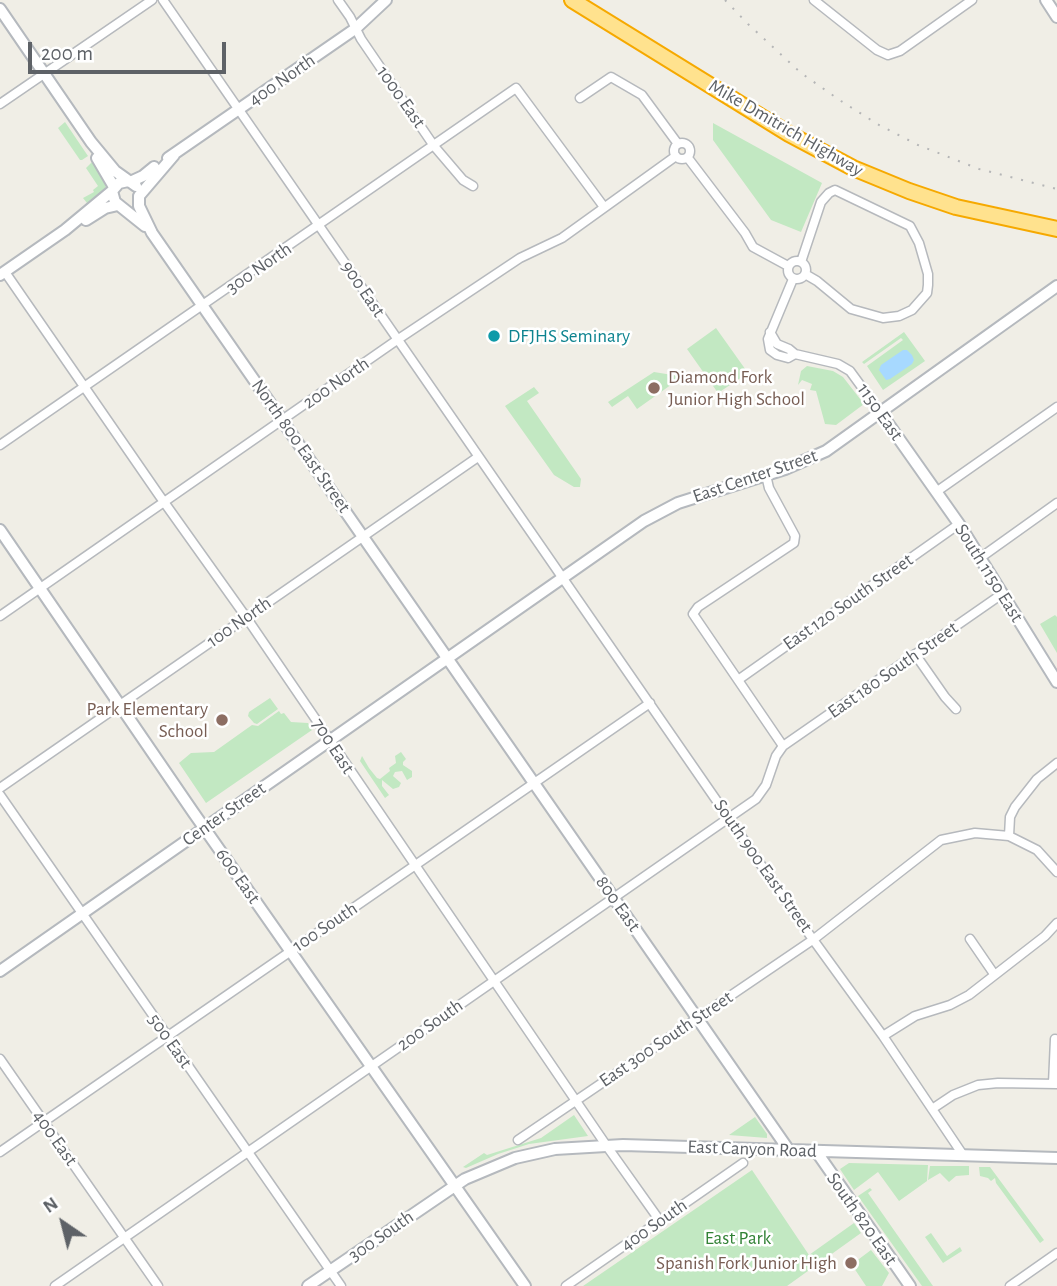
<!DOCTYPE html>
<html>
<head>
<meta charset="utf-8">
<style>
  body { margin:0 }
  #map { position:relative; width:1057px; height:1286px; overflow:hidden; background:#f0eee6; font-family:"Alegreya Sans",sans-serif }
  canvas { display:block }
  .north { position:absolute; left:28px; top:1188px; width:70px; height:70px; -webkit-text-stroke:5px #fff; paint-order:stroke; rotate:325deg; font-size:19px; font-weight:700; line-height:28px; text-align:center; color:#5e6267 }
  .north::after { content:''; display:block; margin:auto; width:24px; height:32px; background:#5e6267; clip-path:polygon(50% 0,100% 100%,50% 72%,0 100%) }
  .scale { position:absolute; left:28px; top:42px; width:198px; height:32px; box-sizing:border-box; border:4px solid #5e6267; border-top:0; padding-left:9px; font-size:21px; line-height:24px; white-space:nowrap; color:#5e6267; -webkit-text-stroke:5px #fff; paint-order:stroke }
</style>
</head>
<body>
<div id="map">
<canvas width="1057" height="1286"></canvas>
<div class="north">N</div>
<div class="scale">200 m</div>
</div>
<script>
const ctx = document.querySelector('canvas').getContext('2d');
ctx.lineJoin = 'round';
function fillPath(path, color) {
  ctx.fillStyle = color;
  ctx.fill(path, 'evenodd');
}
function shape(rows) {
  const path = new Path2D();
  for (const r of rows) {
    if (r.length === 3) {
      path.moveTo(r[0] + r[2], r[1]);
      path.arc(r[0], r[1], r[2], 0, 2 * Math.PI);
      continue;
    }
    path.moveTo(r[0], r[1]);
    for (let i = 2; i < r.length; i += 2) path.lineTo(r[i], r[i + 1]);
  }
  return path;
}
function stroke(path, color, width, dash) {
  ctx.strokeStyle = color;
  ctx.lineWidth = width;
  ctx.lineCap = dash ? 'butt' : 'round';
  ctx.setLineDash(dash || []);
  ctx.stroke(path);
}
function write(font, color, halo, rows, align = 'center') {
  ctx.font = font + ' "Alegreya Sans",sans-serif';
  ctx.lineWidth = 5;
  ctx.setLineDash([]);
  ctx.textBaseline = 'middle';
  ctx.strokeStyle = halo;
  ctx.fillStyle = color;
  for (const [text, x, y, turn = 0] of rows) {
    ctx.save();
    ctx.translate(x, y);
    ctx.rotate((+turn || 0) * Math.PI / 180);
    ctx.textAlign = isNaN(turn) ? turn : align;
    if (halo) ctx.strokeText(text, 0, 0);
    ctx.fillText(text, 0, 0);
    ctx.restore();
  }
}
fillPath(shape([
  [65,122,88,156,82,160,80,160,58,128],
  [713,123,822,183,801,232,771,220,713,140],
  [92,162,104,178,106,186,103,192,87,203,83,198,94,192,93,190,98,186,86,168],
  [716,328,748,373,718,393,687,349],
  [904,332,925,361,883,390,867,366,903,340,901,338,864,364,862,362],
  [807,366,833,371,843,377,864,404,836,425,825,424,816,391,810,390,812,384,802,380,798,385,801,371],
  [654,372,697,379,688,385,675,382,637,409,628,396,612,407,608,402],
  [534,387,539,393,527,401,581,479,580,487,574,487,554,475,505,406],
  [1055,615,1057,617,1057,653,1040,624],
  [270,698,278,709,257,724,254,723,248,716,249,712],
  [279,711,281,714,284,713,291,722,308,723,312,730,206,803,179,763,191,753,214,752,252,725,258,726],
  [401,752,406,759,403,762,403,765,412,771,412,777,407,780,402,771,395,772,393,776,401,783,399,787,393,789,382,780,382,786,389,795,385,798,360,761,362,756,369,768,377,778,380,779,390,771,389,768,396,763,395,756],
  [574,1115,588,1136,529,1144,498,1154,466,1168,463,1167,484,1153,487,1155,541,1138],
  [755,1117,767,1134,767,1138,729,1135],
  [849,1163,928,1165,927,1181,899,1201,878,1172,854,1190,840,1169],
  [930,1166,969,1166,969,1175,956,1176,949,1182,940,1173,928,1180],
  [979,1167,990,1167,1044,1240,1040,1243,996,1183,995,1178,991,1181,988,1178,980,1176],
  [752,1170,809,1255,854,1223,861,1233,787,1286,583,1286],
  [870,1188,872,1190,868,1193,933,1286,922,1286,858,1196],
  [931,1233,947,1256,960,1247,962,1251,943,1263,925,1237],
  [871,1250,889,1273,882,1286,866,1286,854,1268,855,1262]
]), '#c2e8c2');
fillPath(shape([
  [903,350,907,350,912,355,914,360,912,364,890,379,886,380,879,370,881,365]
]), '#a7d9ff');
const street = shape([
  [163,0,804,927,883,1036,963,1155],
  [338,0,350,17,361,39,434,146,463,180,473,186],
  [814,0,877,50,888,55,900,51,972,0],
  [580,98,611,77,642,95,678,144],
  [0,104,152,0],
  [682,151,8],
  [688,158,745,233,753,247,788,266],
  [797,270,9],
  [801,262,821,202,829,193,835,190,910,226,919,243,928,274,928,285,927,293,912,310,899,316,883,318,851,309,817,281,805,274],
  [5,272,159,495,246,617,606,1145,660,1221],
  [793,279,768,339,770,350,777,355,788,358,795,354],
  [770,332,777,344,789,349,795,354,838,364,850,371,880,412],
  [0,445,516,88,604,207],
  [766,475,769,488,795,536,794,543,698,607,693,614,783,746],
  [936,492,1057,407],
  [980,558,1057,503],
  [0,616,397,340,520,258,562,238,676,156],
  [915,654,945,697,956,709],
  [738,680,959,524],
  [0,788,478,457],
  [0,795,341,1286],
  [1009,836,1010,817,1015,807,1037,779,1057,763],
  [970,939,994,974],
  [883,1036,915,1016,950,1005,969,995,1045,936,1057,923],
  [0,1059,158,1286],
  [1053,1084,1055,1039],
  [932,1109,953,1095,978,1085,998,1083,1057,1084],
  [518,1140,814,939,941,840,975,833,1009,836,1037,850,1057,872],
  [0,1152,650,703],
  [55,1286,756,799,766,785,776,756,783,746,1002,594],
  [566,1286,743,1163],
  [1010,1286,1057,1253]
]);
const secondary = shape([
  [1046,0,1057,17],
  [0,9,91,142,115,171,136,186],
  [174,155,139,196,139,206,152,233,788,1149],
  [97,158,114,187],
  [168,158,355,29,386,0],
  [130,182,143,176,154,167],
  [112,191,115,202,145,226],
  [86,220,105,208,118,205],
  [0,275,65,230,112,191,119,183,128,181],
  [880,412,959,524,1057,682],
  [0,530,193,812,525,1286],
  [0,971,644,521,678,503,785,469,826,451,1057,286],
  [816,1151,910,1286],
  [308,1286,465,1179,515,1158,555,1149,623,1145,1057,1158]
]);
const highway = shape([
  [572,0,789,134,853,168,909,191,956,207,1057,229]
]);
stroke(street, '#b6b9bd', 11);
stroke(secondary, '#b5b9be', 14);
stroke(highway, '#f6a900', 18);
stroke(street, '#fff', 8);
stroke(secondary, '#fff', 10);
stroke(highway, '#ffe28e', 14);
stroke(shape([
  [725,0,748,24,801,73,841,101,879,125,918,145,979,169,1057,189]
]), '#b5b6b7', 2, [2, 9]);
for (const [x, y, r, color] of [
  [494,336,7,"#0f9aa8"],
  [654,388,7,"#8d6e63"],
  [222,720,7,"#8d6e63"],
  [851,1263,7,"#8d6e63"]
]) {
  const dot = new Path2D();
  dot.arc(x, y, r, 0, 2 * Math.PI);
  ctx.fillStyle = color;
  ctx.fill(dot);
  stroke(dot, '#fff', 2.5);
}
write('19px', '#5e6267', '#fff', [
  ["400 North",282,80,-35],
  ["1000 East",401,97,55],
  ["Mike Dmitrich Highway",786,128,30],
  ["300 North",259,268,-35],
  ["900 East",363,289,56],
  ["200 North",336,383,-35],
  ["1150 East",880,412,55],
  ["North 800 East Street",301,446,55],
  ["East Center Street",755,476,-19],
  ["South 1150 East",989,573,58],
  ["East 120 South Street",848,602,-35],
  ["100 North",239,622,-35],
  ["East 180 South Street",893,670,-35],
  ["700 East",333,746,57],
  ["Center Street",224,814,-35],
  ["South 900 East Street",763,866,55],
  ["600 East",238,876,55],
  ["800 East",618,904,55],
  ["100 South",325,927,-34],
  ["200 South",430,1025,-35],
  ["East 300 South Street",666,1039,-34],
  ["500 East",170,1041,55],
  ["400 East",55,1138,55],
  ["East Canyon Road",752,1149,2],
  ["South 820 East",862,1219,55],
  ["400 South",654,1225,-35],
  ["300 South",381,1236,-35]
]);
write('19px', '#0d838f', '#fff', [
  ["DFJHS Seminary",508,336]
], 'left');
write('19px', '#785e54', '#fff', [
  ["Diamond Fork",668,377,"left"],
  ["Junior High School",668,399,"left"],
  ["Park Elementary",208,709],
  ["School",208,731],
  ["Spanish Fork Junior High",837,1263]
], 'right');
write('19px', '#328236', '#fff', [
  ["East Park",738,1238]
]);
</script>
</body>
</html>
